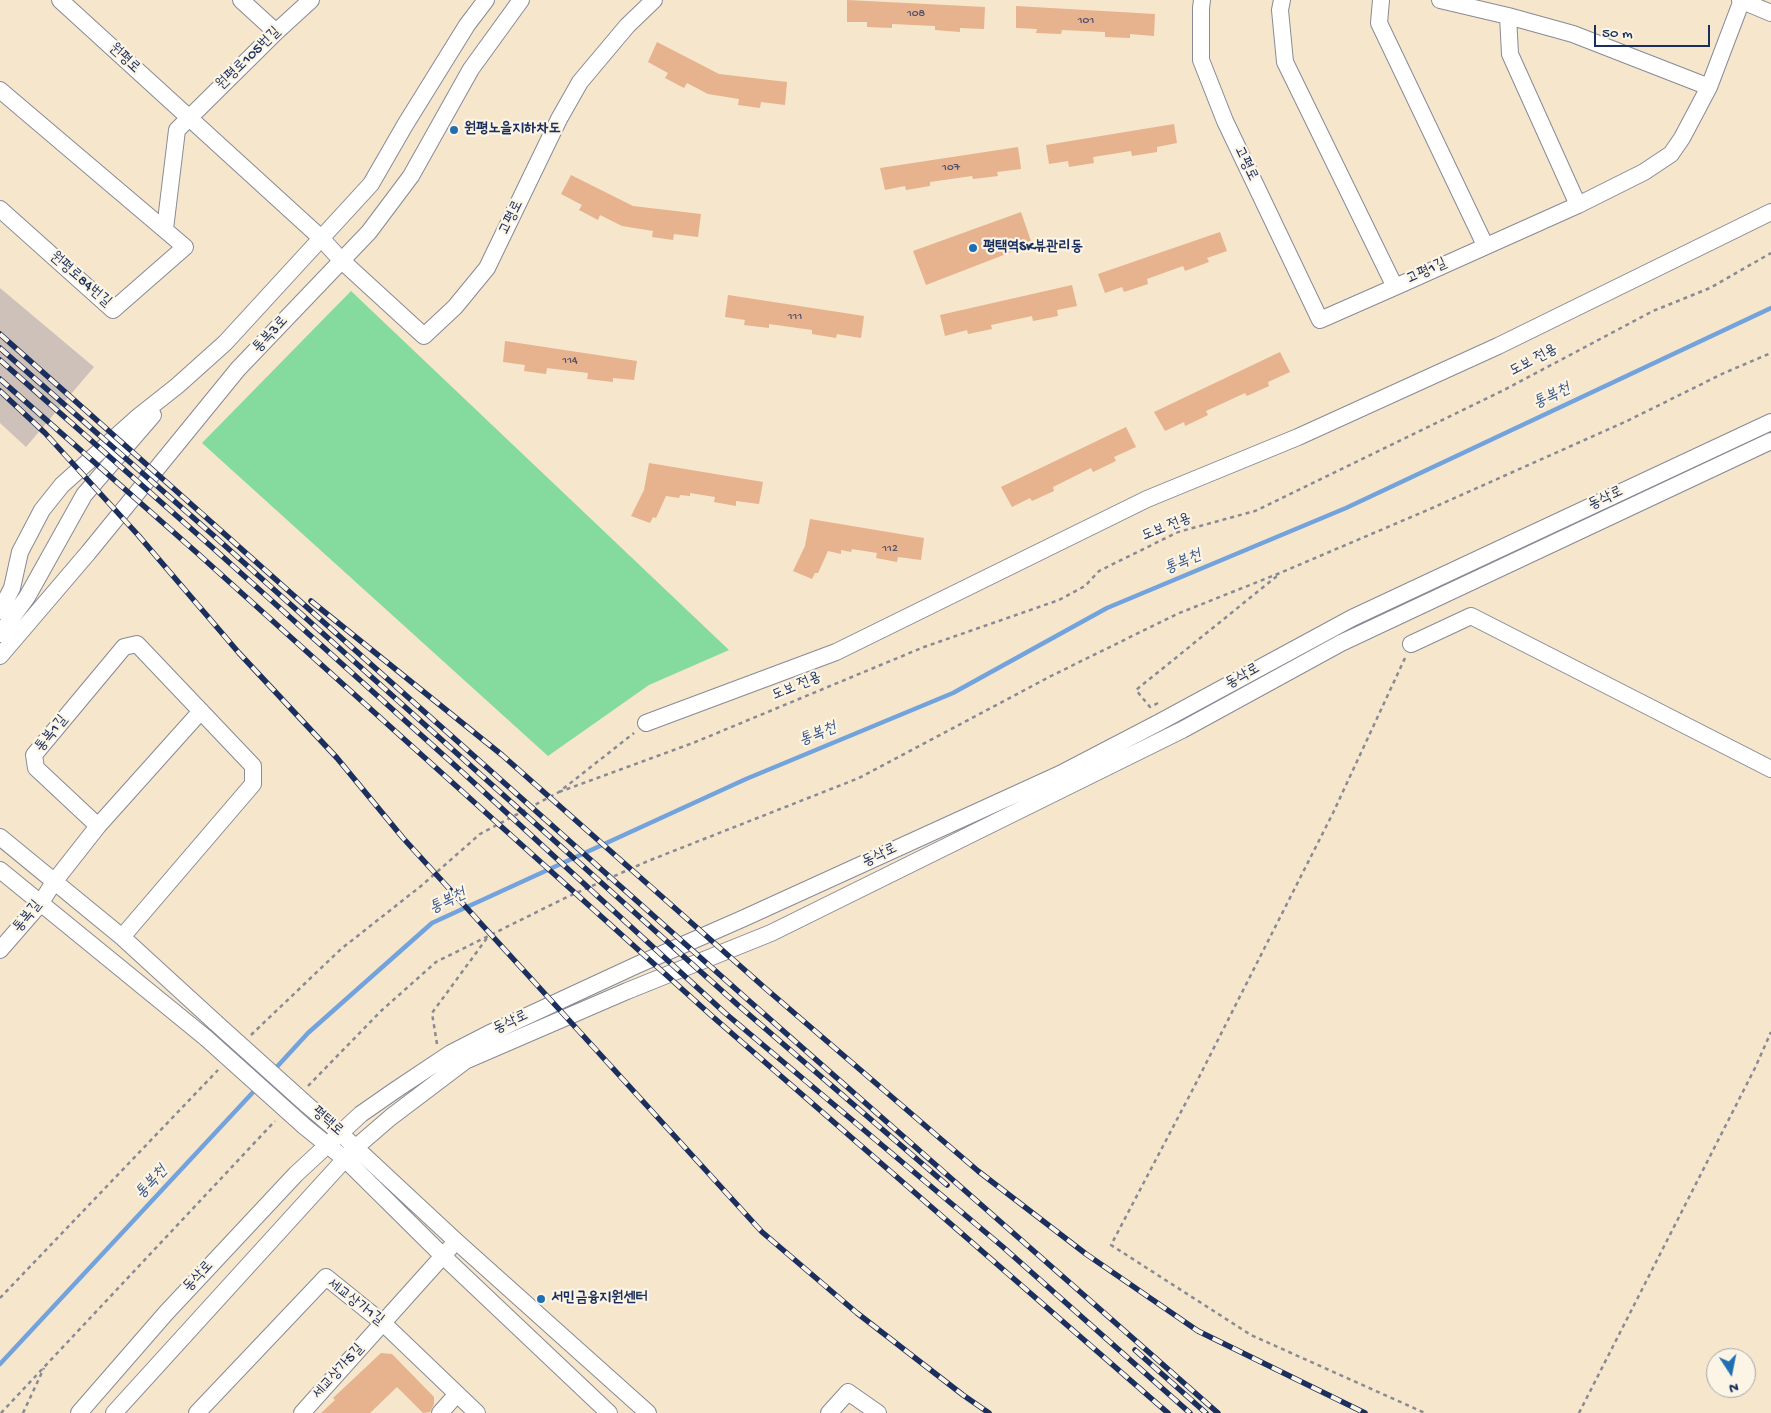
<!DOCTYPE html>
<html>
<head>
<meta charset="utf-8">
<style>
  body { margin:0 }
  #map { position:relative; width:1771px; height:1413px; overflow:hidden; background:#f6e6cc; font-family:"Gochi Hand",sans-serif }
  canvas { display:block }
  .north { position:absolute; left:1706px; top:1348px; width:50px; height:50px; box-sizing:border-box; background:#fcf5e5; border:1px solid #a2a6af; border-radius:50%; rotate:169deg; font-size:14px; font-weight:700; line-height:20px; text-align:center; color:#1b2f5e }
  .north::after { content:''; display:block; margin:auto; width:18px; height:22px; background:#1f6fb2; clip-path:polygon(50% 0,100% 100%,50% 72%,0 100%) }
  .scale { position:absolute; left:1594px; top:25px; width:116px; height:22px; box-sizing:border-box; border:2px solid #1b2f5e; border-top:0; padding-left:6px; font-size:15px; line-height:18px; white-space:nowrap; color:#1b2f5e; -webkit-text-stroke:4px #fcf5e5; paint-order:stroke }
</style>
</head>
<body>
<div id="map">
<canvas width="1771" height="1413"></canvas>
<div class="north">N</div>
<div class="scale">50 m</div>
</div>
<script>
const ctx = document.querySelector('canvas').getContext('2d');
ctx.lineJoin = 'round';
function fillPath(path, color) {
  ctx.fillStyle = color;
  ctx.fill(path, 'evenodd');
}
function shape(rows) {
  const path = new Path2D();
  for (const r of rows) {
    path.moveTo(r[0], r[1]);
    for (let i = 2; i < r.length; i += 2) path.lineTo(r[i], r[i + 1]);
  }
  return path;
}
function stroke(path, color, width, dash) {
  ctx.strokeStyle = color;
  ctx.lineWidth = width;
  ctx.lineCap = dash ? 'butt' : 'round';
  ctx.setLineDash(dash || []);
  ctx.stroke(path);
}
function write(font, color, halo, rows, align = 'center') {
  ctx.font = font + ' "Gochi Hand","Poor Story",sans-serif';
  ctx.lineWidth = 4.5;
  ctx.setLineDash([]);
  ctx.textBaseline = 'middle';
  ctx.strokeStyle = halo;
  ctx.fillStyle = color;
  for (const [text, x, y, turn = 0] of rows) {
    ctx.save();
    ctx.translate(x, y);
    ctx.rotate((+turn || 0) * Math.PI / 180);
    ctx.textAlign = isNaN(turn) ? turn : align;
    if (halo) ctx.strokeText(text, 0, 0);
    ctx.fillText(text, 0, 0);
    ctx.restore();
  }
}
fillPath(shape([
  [0,288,94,367,26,447,0,423]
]), '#cec1ba');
fillPath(shape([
  [351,291,729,650,649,685,548,756,202,443]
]), '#85da9d');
stroke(shape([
  [274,1070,308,1033,432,923,746,779,953,693,1107,608,1346,508,1771,308],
  [0,1364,256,1089]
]), '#73a3dd', 4.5);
fillPath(shape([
  [847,0,985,7,984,29,960,28,960,32,935,30,935,26,892,24,892,28,867,27,867,22,847,22],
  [1016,6,1155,14,1154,36,1130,34,1130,38,1105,37,1105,32,1062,30,1061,34,1036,33,1037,29,1016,28],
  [657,42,719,74,787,82,785,105,761,102,760,108,738,105,739,99,708,94,687,83,684,88,665,78,668,73,648,62],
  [1174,124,1177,143,1157,147,1157,152,1132,156,1131,151,1093,157,1094,163,1069,167,1068,161,1049,164,1046,145],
  [1018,147,1021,169,997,172,998,176,973,179,972,176,930,182,930,186,906,190,905,186,885,190,880,168],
  [571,175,633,206,701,214,698,237,674,234,673,240,652,237,653,231,622,226,600,215,598,220,579,210,582,205,561,194],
  [1021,212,1032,244,926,285,913,251],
  [1220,232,1227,251,1207,258,1209,262,1185,271,1183,266,1147,279,1148,284,1124,292,1122,287,1105,293,1098,274],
  [1072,285,1077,306,1057,310,1058,316,1033,321,1032,316,991,325,992,329,968,334,967,330,945,336,940,315],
  [728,295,864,316,861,338,837,334,836,338,812,334,812,330,769,324,769,328,744,325,745,320,725,317],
  [505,341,637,361,634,380,613,378,613,382,587,379,588,373,547,368,546,374,524,371,525,365,503,362],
  [1280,352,1290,372,1268,382,1269,386,1247,396,1245,393,1206,411,1208,415,1185,426,1184,422,1165,431,1154,412],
  [1126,427,1136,447,1114,457,1116,461,1093,472,1091,468,1053,487,1054,491,1032,501,1030,498,1012,507,1001,487],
  [649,463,763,482,759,504,736,501,736,506,714,502,715,497,690,493,690,496,680,495,679,498,666,496,656,518,653,517,650,523,631,516,644,490],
  [810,519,924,538,921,560,898,557,897,562,876,558,877,553,852,549,851,552,841,550,841,554,828,551,818,573,815,573,812,579,793,571,805,546],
  [381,1353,392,1354,434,1397,434,1404,430,1412,423,1413,397,1387,370,1413,321,1413,335,1400,333,1398]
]), '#e7b28e');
const minor = shape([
  [60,0,321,238,341,260,424,336,455,307,487,268,559,119,580,82,627,26,654,0],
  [241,0,276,32],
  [1202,0,1201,8,1201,60,1225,121,1320,320,1395,287],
  [1282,0,1280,10,1285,62,1395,287,1578,205,1644,172,1671,154,1682,138,1709,87,1742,0],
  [1381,0,1379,23,1485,245],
  [1440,0,1508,16,1573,34,1709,87],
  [1740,0,1771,13],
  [1508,16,1510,54,1578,205],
  [0,90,185,247,113,310,0,209],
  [165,229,177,130,276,32,311,0],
  [0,611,12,588,20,552,42,510,62,485,139,416,177,386,225,343,371,184,405,125,467,25,486,0],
  [0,634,27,597,84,495,153,415],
  [1411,644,1471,616,1771,769],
  [0,656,88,553,238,369,369,232,411,176,471,69,521,0],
  [646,723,836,652,1147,499,1298,437,1498,346,1771,212],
  [0,837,122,937,216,1023],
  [0,870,206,1038],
  [122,937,253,784,253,766,137,644,124,647,34,755,36,768,98,826,201,711],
  [0,950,40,904,54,882,98,826],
  [306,1104,341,1134,456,1241,648,1413],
  [304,1126,346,1160,443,1256,609,1413],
  [79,1413,166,1313,296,1174,361,1114,394,1091,451,1053,488,1034,637,965,742,919,1060,774,1158,723,1352,618,1771,422],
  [114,1413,355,1148,391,1117,465,1061,627,991,771,933,1182,730,1341,643,1771,441],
  [197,1413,326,1277,383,1323,477,1413],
  [302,1413,450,1248],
  [440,1413,457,1394],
  [829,1413,848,1392,878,1413]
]);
stroke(minor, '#888a95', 18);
stroke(shape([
  [1405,658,1333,813,1193,1089,1111,1245,1251,1335,1425,1413],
  [1158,703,1150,707,1136,690,1277,576],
  [559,792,693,743,924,647,1059,600,1085,586,1099,571,1178,532,1255,511,1504,390,1653,311,1710,288,1771,253],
  [251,1035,341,949,421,886,480,834,559,792,634,733],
  [437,1044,432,1013,487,938],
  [308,1086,381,1011,436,962,565,898,648,861,859,778,1051,676,1177,614,1280,573,1430,509,1627,421,1724,373,1771,353],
  [0,1298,218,1070],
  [1,1413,275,1121],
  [23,1413,44,1368],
  [1579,1413,1755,1068,1771,1032]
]), '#888a95', 2.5, [4, 4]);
stroke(minor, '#fff', 16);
const rail = shape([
  [0,334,747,999,1218,1413],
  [0,348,213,535,739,1006,947,1185],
  [0,360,213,548,460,770,725,1013,1003,1247,1190,1413],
  [0,379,196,552,713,1017,1168,1413],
  [0,391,45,433,138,535,239,653,337,758,403,838,762,1232,857,1313,963,1395,989,1413],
  [311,601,502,755,765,988,978,1171,1086,1254,1198,1331,1365,1413],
  [1135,1350,1206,1413]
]);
stroke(rail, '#1b2f5e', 5.5);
stroke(rail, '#fcf5e5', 4, [11]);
const minorBridge = shape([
  [216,1023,306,1104],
  [206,1038,304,1126]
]);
stroke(minorBridge, '#888a95', 18, []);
stroke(minorBridge, '#fff', 16);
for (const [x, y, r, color] of [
  [454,130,5,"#1f6fb2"],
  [973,248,5,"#1f6fb2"],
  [541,1299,5,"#1f6fb2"]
]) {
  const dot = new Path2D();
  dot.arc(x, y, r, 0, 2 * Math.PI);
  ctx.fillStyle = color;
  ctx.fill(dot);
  stroke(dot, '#fcf5e5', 2);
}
write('12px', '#4e506a', null, [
  ["108",916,14],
  ["101",1086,21],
  ["107",951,168],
  ["111",795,317],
  ["114",570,361],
  ["112",890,549]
]);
write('15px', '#1b2f5e', '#fcf5e5', [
  ["원평로",124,59,43],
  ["원평로105번길",249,59,-44],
  ["고평로",1245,164,64],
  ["고평로",512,218,-64],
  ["고평1길",1427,272,-25],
  ["원평로84번길",80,280,41],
  ["통복3로",271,335,-47],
  ["도보 전용",1534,361,-28],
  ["동삭로",1606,499,-25],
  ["도보 전용",1167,528,-22],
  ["동삭로",1243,677,-29],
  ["도보 전용",797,687,-23],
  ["통복1길",52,734,-51],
  ["동삭로",880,856,-25],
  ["통복길",28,917,-51],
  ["동삭로",511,1023,-25],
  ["평택로",327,1122,41],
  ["동삭로",199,1277,-47],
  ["세교상가1길",355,1303,37],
  ["세교상가5길",339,1372,-48]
]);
write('bold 15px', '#1b2f5e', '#fcf5e5', [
  ["원평노을지하차도",464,130],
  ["평택역SK뷰관리동",983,248],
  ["서민금융지원센터",551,1299]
], 'left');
write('italic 16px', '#3a588a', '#fcf5e5', [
  ["통복천",1552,397,-25],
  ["통복천",1183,563,-23],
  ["통복천",818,735,-22],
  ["통복천",448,902,-26],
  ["통복천",152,1183,-47]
]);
</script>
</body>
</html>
